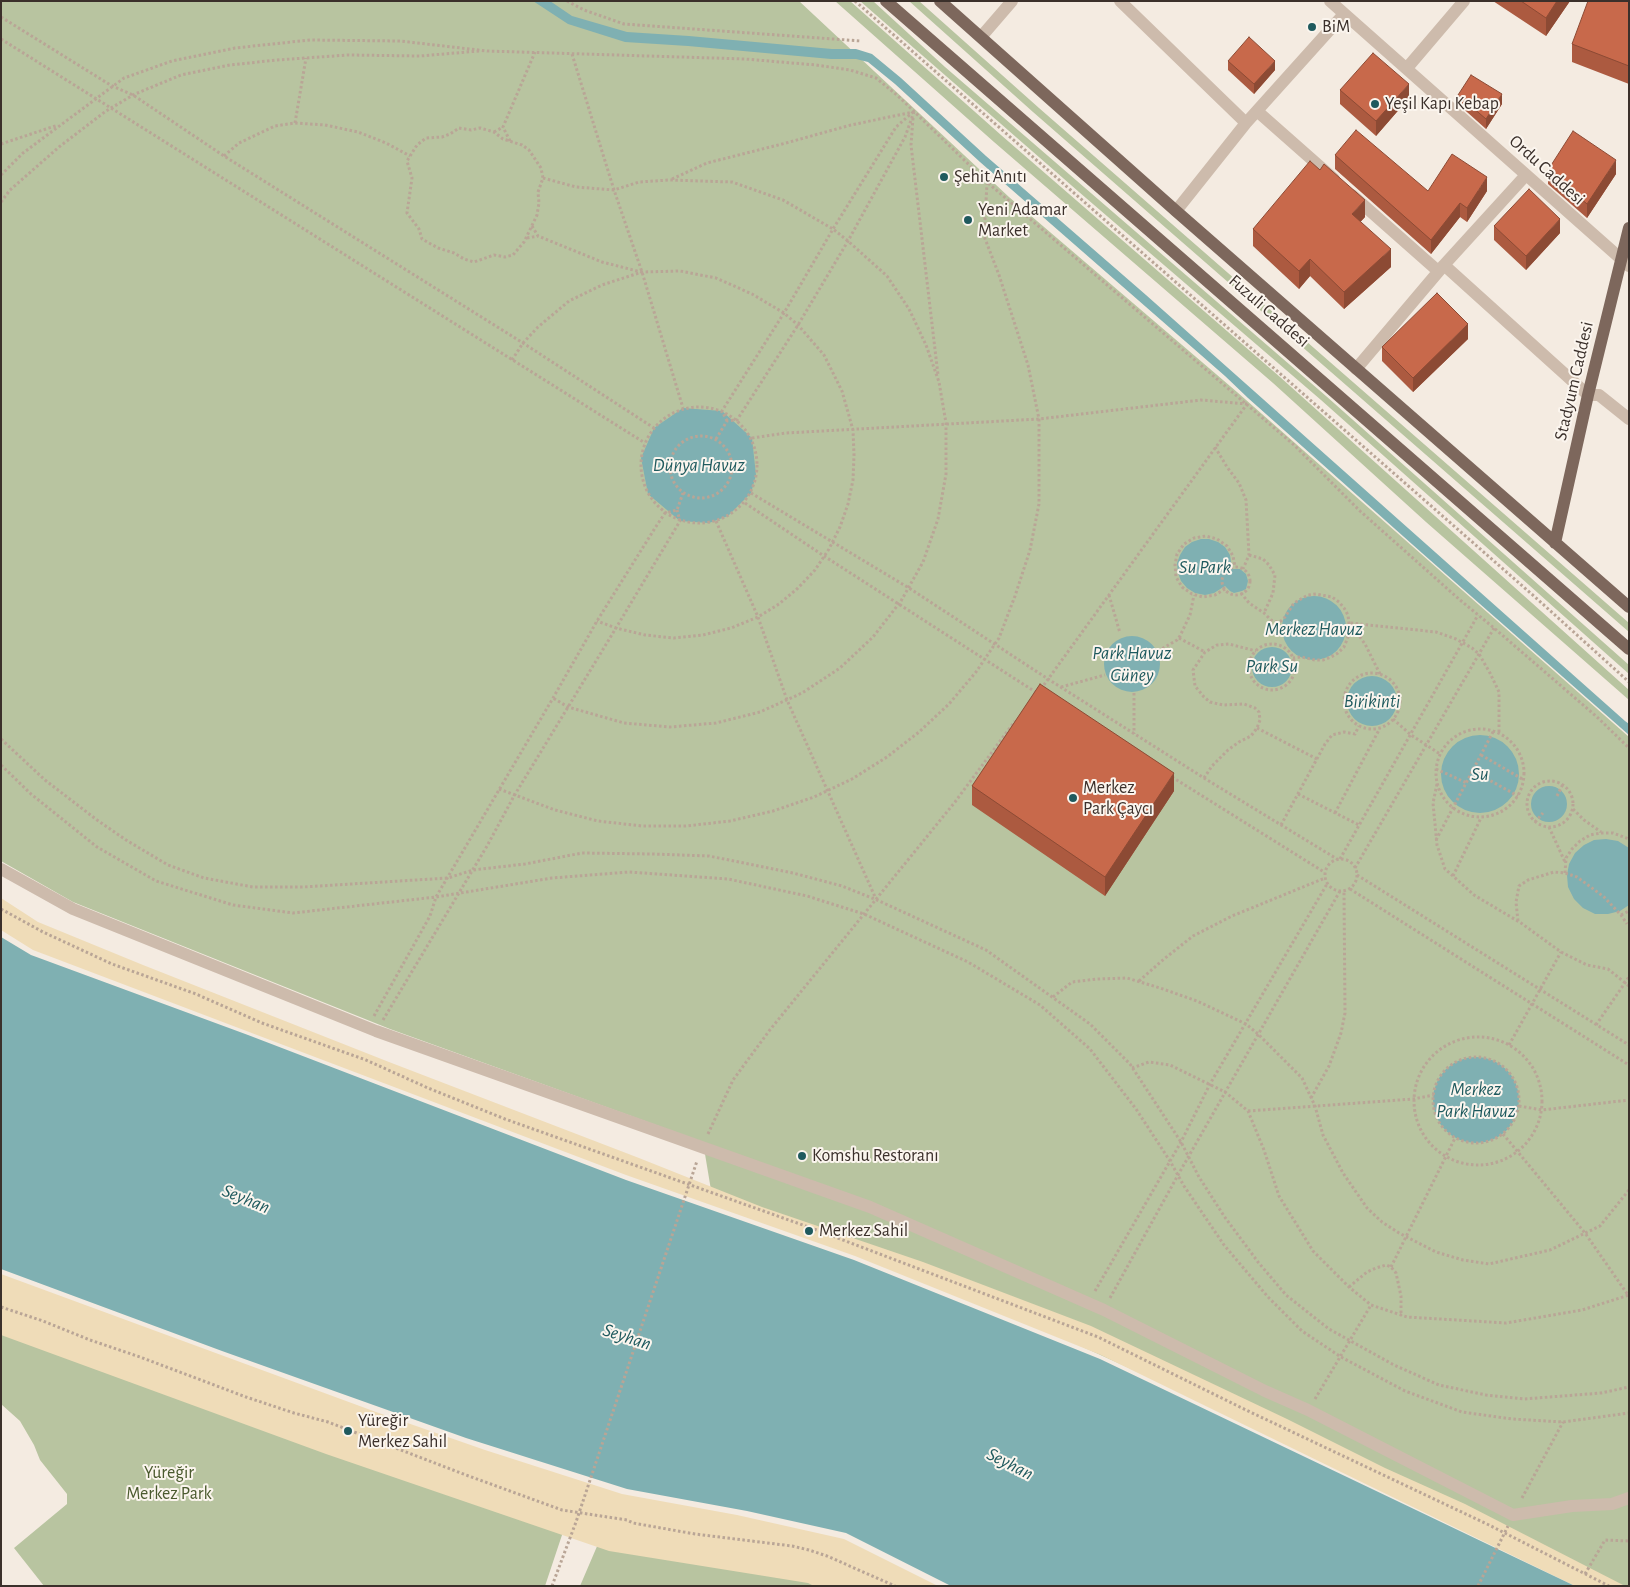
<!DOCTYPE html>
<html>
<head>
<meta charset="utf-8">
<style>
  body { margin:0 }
  #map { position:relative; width:1630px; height:1587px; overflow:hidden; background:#f4ebe1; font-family:"Alegreya Sans",sans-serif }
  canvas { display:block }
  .frame { position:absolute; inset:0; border:2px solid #3b302b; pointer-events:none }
</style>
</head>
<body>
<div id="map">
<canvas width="1630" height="1587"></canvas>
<div class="frame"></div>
</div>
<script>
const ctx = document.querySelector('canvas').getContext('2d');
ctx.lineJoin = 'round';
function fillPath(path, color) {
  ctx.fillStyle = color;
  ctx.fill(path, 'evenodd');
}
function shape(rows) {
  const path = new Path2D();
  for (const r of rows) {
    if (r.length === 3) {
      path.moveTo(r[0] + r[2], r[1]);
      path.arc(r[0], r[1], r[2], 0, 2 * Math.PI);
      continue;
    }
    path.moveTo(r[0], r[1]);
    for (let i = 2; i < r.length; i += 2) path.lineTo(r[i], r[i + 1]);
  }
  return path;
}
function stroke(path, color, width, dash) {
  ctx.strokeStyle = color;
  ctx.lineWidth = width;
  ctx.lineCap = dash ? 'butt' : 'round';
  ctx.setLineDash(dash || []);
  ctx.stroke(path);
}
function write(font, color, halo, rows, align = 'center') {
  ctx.font = font + ' "Alegreya Sans",sans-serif';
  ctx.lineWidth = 4;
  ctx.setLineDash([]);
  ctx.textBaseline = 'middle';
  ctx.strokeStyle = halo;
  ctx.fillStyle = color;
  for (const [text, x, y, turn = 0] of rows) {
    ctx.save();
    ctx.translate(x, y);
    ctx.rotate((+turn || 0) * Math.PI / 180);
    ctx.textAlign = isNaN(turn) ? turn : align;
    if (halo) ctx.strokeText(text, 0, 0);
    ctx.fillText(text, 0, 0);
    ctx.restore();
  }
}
fillPath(shape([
  [1,1,799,1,1009,197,1237,392,1629,737,1629,1586,1608,1586,872,1251,713,1202,703,1142,390,1029,73,902,1,861],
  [835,1,850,1,1001,135,1280,377,1629,690,1629,700,1426,522,1273,383,994,142],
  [860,1,873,1,945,67,1326,396,1629,665,1629,674,1321,400,1079,192],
  [909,1,919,1,1039,108,1629,623,1629,632,1033,112],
  [1,1315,568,1517,545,1586,44,1586,14,1548,67,1504,67,1494,40,1460,34,1445,20,1421,1,1404],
  [601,1537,847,1586,580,1586]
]), '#b8c4a0');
fillPath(shape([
  [1,898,38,922,143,965,389,1062,639,1158,762,1207,923,1262,1091,1326,1287,1419,1385,1468,1465,1504,1625,1586,1575,1586,1101,1355,855,1256,626,1175,33,950,1,930],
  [1,1274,376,1412,485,1450,622,1494,737,1515,844,1539,938,1586,814,1586,808,1583,609,1551,326,1454,1,1335]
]), '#efdcb8');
fillPath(shape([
  [533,1,550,1,572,16,627,32,689,36,832,49,856,49,872,54,901,78,986,156,1146,295,1625,721,1629,724,1629,735,1422,553,1248,398,1225,376,980,162,895,84,868,62,856,59,831,59,688,46,625,42,568,24],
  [683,408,722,411,752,438,756,475,751,493,728,516,709,523,680,521,648,494,641,458,654,428],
  [1201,539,1209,539,1218,542,1225,547,1230,555,1232,569,1240,569,1246,574,1248,581,1246,589,1242,591,1234,593,1230,591,1225,586,1214,593,1205,595,1195,593,1187,588,1181,581,1178,573,1177,563,1180,555,1185,547,1192,542],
  [1314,628,32],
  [1132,664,28],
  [1272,667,20],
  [1372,701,25],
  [1480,774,39],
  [1549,804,18],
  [1606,839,1618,841,1629,848,1629,905,1620,911,1608,914,1595,914,1583,908,1574,899,1568,887,1567,875,1569,864,1575,853,1584,845,1594,840],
  [1,937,31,955,248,1035,626,1180,854,1260,1100,1359,1575,1586,951,1586,846,1533,747,1511,627,1489,466,1438,222,1351,1,1269],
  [1476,1100,43]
]), '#7fb0b2');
stroke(shape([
  [567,1,584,10,624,24,861,41],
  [855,1,1535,597,1629,682],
  [1,17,112,86,133,95,224,156,523,343,654,428],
  [1,39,645,443],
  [572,54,614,190,642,272,683,408],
  [913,118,911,145,938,375],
  [295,123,306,58],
  [459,128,471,130,480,128,494,132,503,139,522,145,529,150,541,168,543,178,538,192,539,203,537,215,524,242,513,255,505,257,494,255,474,262,464,259,454,253,438,248,422,239,419,229,407,213,412,178,407,161,417,145,426,138,442,137,450,134,459,128],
  [494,132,503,127],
  [510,141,503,127,535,52],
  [1,144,58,125],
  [224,156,239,143,275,126,295,123,325,125,358,132,386,143,410,156],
  [1,175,23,153,124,78,172,61,235,48,310,40,400,41,487,51,745,59,816,65,850,70,876,78,898,96,988,183,1294,445,1360,511,1460,600,1494,628,1597,717,1629,748],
  [543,178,576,187,614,190,639,182,669,180,732,182,783,200,833,229,848,241,887,276,909,309,926,345,939,382,946,423,946,474,938,519,923,562,901,601,873,637,840,668,802,693,760,712,716,723,670,727,624,723,568,707,553,698],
  [672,179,707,163,786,143,851,125,913,112],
  [1,202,10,190,59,147,106,111,135,94,181,75,230,65,277,60,348,55,420,56,479,51],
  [532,226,538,236,602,262,641,272],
  [527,238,538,236],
  [512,360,523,343,538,327,569,301,602,285,642,272,680,271,716,278,752,294,784,313,798,325,824,355,842,391,853,430,854,455,853,480,848,504,840,527,829,549,815,570,798,588,779,604,758,617,731,628,703,635,674,638,645,635,616,628,597,621],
  [699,465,58],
  [727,421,722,411,784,313,833,229,896,127,913,112],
  [701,467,31],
  [752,438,786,433,1039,419,1201,400,1247,404],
  [716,439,727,421,737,420,798,325,848,241,905,137,914,112],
  [1215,447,1227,467,1239,483,1246,500,1249,555,1243,569],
  [751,493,909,588,1048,679,1204,778,1337,859],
  [745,503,824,556,1037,693],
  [716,521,758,617,787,700,876,899],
  [1249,555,1263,559,1269,565,1275,575,1273,593,1264,613],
  [1236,581,14],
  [1225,589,1215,595,1203,597,1192,594,1182,587,1176,577,1175,565,1177,554,1184,544,1194,538,1206,536,1217,539,1227,546,1233,556,1235,567],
  [1241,593,1249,603,1264,613,1271,620,1277,622,1281,621,1285,617,1294,603,1308,595,1316,594,1332,597,1339,602,1344,608,1348,615,1350,632,1344,647,1338,653,1331,657,1323,660,1315,660,1301,657,1293,658],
  [1109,595,1120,633],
  [1179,638,1205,652],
  [1272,667,23],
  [1158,651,1177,640,1180,636,1190,615,1194,595],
  [1372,701,28],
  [1380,674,1365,644,1350,623,1436,632,1456,639,1472,648,1479,654,1490,673,1499,692,1499,732],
  [1061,687,1105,675],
  [1041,689,1247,404],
  [1134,693,1134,734],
  [1393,719,1411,735,1440,754],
  [1257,728,1317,759],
  [1480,773,44],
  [1,739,45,780,97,820,126,840,168,865,204,878,253,887,303,887,448,878,473,870,525,864,582,853,653,854,709,856,793,873,842,886,877,900,986,950,1090,1024,1130,1064,1181,1142,1199,1177,1224,1216,1258,1262,1286,1295,1329,1329,1394,1365,1439,1385,1486,1395,1524,1399,1601,1393,1629,1387],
  [1481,755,1524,780],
  [1,765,31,794,97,847,156,881,233,905,293,913,436,897,552,878,629,872,728,879,807,896,864,914,968,962,1040,1005,1090,1049,1136,1109,1170,1161,1184,1186,1224,1245,1268,1297,1302,1331,1341,1357,1405,1391,1462,1412,1512,1419,1563,1422,1629,1413],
  [1436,769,1467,783],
  [1473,771,1518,796],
  [1172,777,1324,872],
  [1204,778,1212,766,1228,750,1239,742,1251,736,1257,728,1260,720,1259,712,1255,708,1244,704,1223,705,1210,702,1204,697,1195,686,1193,670,1205,652,1217,645,1229,644,1256,651],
  [1550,804,23],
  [1437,784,1433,803,1437,845,1445,869,1453,876,1474,895,1521,923,1561,952,1587,965,1608,969,1629,986],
  [499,789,555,810,598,821,642,826,686,826,730,821,773,811,814,797,852,779,887,757,919,732,949,704,976,672,999,638,1015,596,1030,550,1039,504,1039,419,1028,365,999,275,984,236,987,184],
  [1298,794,1359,825],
  [1557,796,1563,784],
  [1573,809,1584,820,1601,832],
  [1335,813,1380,728],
  [1535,822,1543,813],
  [1281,825,1325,744,1332,735,1344,732,1355,734,1359,726],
  [1549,827,1565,862],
  [1436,840,1494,730],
  [1341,875,16],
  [1340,859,1478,615],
  [1355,868,1494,628],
  [1565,873,1566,858,1572,849,1580,841,1590,835,1601,833,1613,833,1629,839],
  [1357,875,1629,1045],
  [1453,876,1481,818],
  [1350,889,1629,1065],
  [1,909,43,932,112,964,196,994,262,1023,366,1060,428,1088,505,1119,814,1229,1098,1337,1246,1410,1489,1525,1609,1586],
  [1621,915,1629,911],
  [1518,921,1516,902,1519,886,1528,880,1554,872,1565,873,1577,877,1588,885,1604,897,1621,915,1627,924],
  [1139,981,1164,959,1193,936,1232,916,1325,878],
  [1053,997,1072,982,1097,979,1127,978,1160,988,1197,1001,1246,1024,1258,1034,1302,1078,1315,1106,1323,1135,1343,1173,1367,1208,1382,1222,1399,1233,1436,1252,1463,1260,1489,1264,1550,1250,1600,1226,1629,1190],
  [374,1016,430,916,436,897,553,698,597,621,655,528,665,513,677,510,683,493],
  [383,1020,487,846,514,796,616,628,680,521,677,510],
  [1596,1025,1629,977],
  [1478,1101,64],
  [1509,1045,1561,952],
  [1476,1100,43],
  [1132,1068,1149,1062,1170,1065,1225,1092,1248,1111,1264,1150,1279,1196,1313,1251,1349,1287,1371,1305,1407,1317,1506,1323,1582,1310,1629,1295],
  [1311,1098,1329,1066,1341,1033,1345,1013,1344,891],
  [1519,1106,1542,1110,1629,1100],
  [1248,1111,1413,1099,1434,1095],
  [708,1134,733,1080,769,1031,955,802,1015,721],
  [1503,1134,1585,1233,1628,1295],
  [1391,1267,1455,1138],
  [1349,1287,1367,1272,1376,1268,1386,1265,1391,1267,1396,1273,1401,1296,1401,1316],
  [1095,1291,1181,1142,1210,1084,1327,884],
  [1110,1298,1178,1175,1340,891],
  [1,1307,43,1321,90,1340,140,1357,246,1397,294,1413,328,1422,466,1475,562,1510,627,1520,633,1523,695,1534,792,1546,809,1550,827,1556,895,1586],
  [1315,1399,1371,1305],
  [1522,1498,1563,1422],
  [1585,1574,1605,1540,1629,1541],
  [552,1586,576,1522,697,1161],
  [1478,1586,1508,1526]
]), '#b9a596', 3, [2.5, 2.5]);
stroke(shape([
  [1120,1,1246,123],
  [1330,1,1629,266],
  [981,37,1012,1],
  [1407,68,1464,1],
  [1257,111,1334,179],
  [1352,195,1438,271],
  [1176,211,1246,123,1344,14],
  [1444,265,1588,395,1599,395,1629,419],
  [1356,369,1444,265,1526,175],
  [1,869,73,909,376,1031,870,1207,1104,1310,1265,1391,1308,1410,1513,1515,1572,1506,1612,1504,1629,1498]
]), '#cdbbac', 12);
stroke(shape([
  [886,1,1629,649],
  [940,1,1176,211,1629,607],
  [1555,543,1588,395,1629,228]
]), '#7d675c', 12);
fillPath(shape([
  [1493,1,1570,1,1546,36],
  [1629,1,1629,84,1572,62,1572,44],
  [1228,61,1275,70,1254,94,1228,70],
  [1340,90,1409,98,1376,136,1340,104],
  [1458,95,1502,104,1486,129,1458,104],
  [1335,155,1428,191,1487,191,1467,222,1460,217,1431,254,1335,169],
  [1548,170,1616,174,1587,218,1548,184],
  [1365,217,1360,222,1391,267,1344,309,1310,276,1299,289,1253,246,1253,229],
  [1494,226,1560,233,1526,270,1494,240],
  [1468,339,1413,392,1382,361,1382,347],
  [972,786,1174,791,1105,896,972,805]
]), '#ac5a40');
fillPath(shape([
  [1557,1,1570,1,1546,36,1546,18],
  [1275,61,1275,70,1254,94,1254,84],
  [1409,84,1409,98,1376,136,1376,121],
  [1502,94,1502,104,1486,129,1486,119],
  [1616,160,1616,174,1587,218,1587,204],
  [1487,177,1487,191,1467,222,1467,208],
  [1365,200,1365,217,1352,231,1352,214],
  [1460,203,1460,217,1431,254,1431,240],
  [1560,219,1560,233,1526,270,1526,256],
  [1391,249,1391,267,1344,309,1344,292],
  [1310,259,1310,276,1299,289,1299,271],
  [1468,324,1468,339,1413,392,1413,378],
  [1174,773,1174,791,1105,896,1105,877]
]), '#8c4a34');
const building = shape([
  [1521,1,1557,1,1546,18,1521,1],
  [1588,1,1629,1,1629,66,1572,44,1588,1],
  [1249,37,1275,61,1254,84,1228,61,1249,37],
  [1373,53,1409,84,1376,121,1340,90,1373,53],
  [1471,75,1502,94,1486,119,1458,95,1471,75],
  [1356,130,1428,191,1452,154,1487,177,1467,208,1460,203,1431,240,1335,155,1356,130],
  [1573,131,1616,160,1587,204,1548,170,1573,131],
  [1310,161,1320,170,1324,164,1365,200,1352,214,1391,249,1344,292,1310,259,1299,271,1253,229,1310,161],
  [1529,189,1560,219,1526,256,1494,226,1529,189],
  [1437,293,1468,324,1413,378,1382,347,1437,293],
  [1040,684,1174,773,1105,877,972,786,1040,684]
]);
fillPath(building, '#c8694b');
stroke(building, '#8c4a34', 1);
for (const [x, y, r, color] of [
  [1312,27,5,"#1f5a5e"],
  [1375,104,5,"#1f5a5e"],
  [944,177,5,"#1f5a5e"],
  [968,220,5,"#1f5a5e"],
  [1073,798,5,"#1f5a5e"],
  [802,1156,5,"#1f5a5e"],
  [809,1231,5,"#1f5a5e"],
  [348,1431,5,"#1f5a5e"]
]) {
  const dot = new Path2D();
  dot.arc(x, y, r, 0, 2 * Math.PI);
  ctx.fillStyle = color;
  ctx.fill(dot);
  stroke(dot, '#fbf5ee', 2);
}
write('18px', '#3b302b', '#fbf5ee', [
  ["BiM",1322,27],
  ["Yeşil Kapı Kebap",1385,104],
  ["Şehit Anıtı",954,177],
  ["Yeni Adamar",978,210],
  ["Market",978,231],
  ["Merkez",1083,788],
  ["Park Çaycı",1083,809],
  ["Komshu Restoranı",812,1156],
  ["Merkez Sahil",819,1231],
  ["Yüreğir",358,1421],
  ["Merkez Sahil",358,1442]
], 'left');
write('18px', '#3b302b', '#fbf5ee', [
  ["Ordu Caddesi",1547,170,42],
  ["Fuzuli Caddesi",1269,311,41],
  ["Stadyum Caddesi",1574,381,-77]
]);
write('18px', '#4a5a2e', '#fbf5ee', [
  ["Yüreğir",169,1473],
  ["Merkez Park",169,1494]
]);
write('italic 19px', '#1f5a5e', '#fbf5ee', [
  ["Dünya Havuz",699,465],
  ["Su Park",1205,567],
  ["Merkez Havuz",1314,629],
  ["Park Havuz",1132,653],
  ["Güney",1132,675],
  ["Park Su",1272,666],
  ["Birikinti",1372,701],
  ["Su",1480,774],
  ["Merkez",1476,1089],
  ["Park Havuz",1476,1111],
  ["Seyhan",246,1199,22],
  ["Seyhan",627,1337,18],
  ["Seyhan",1010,1464,27]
]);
</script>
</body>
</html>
